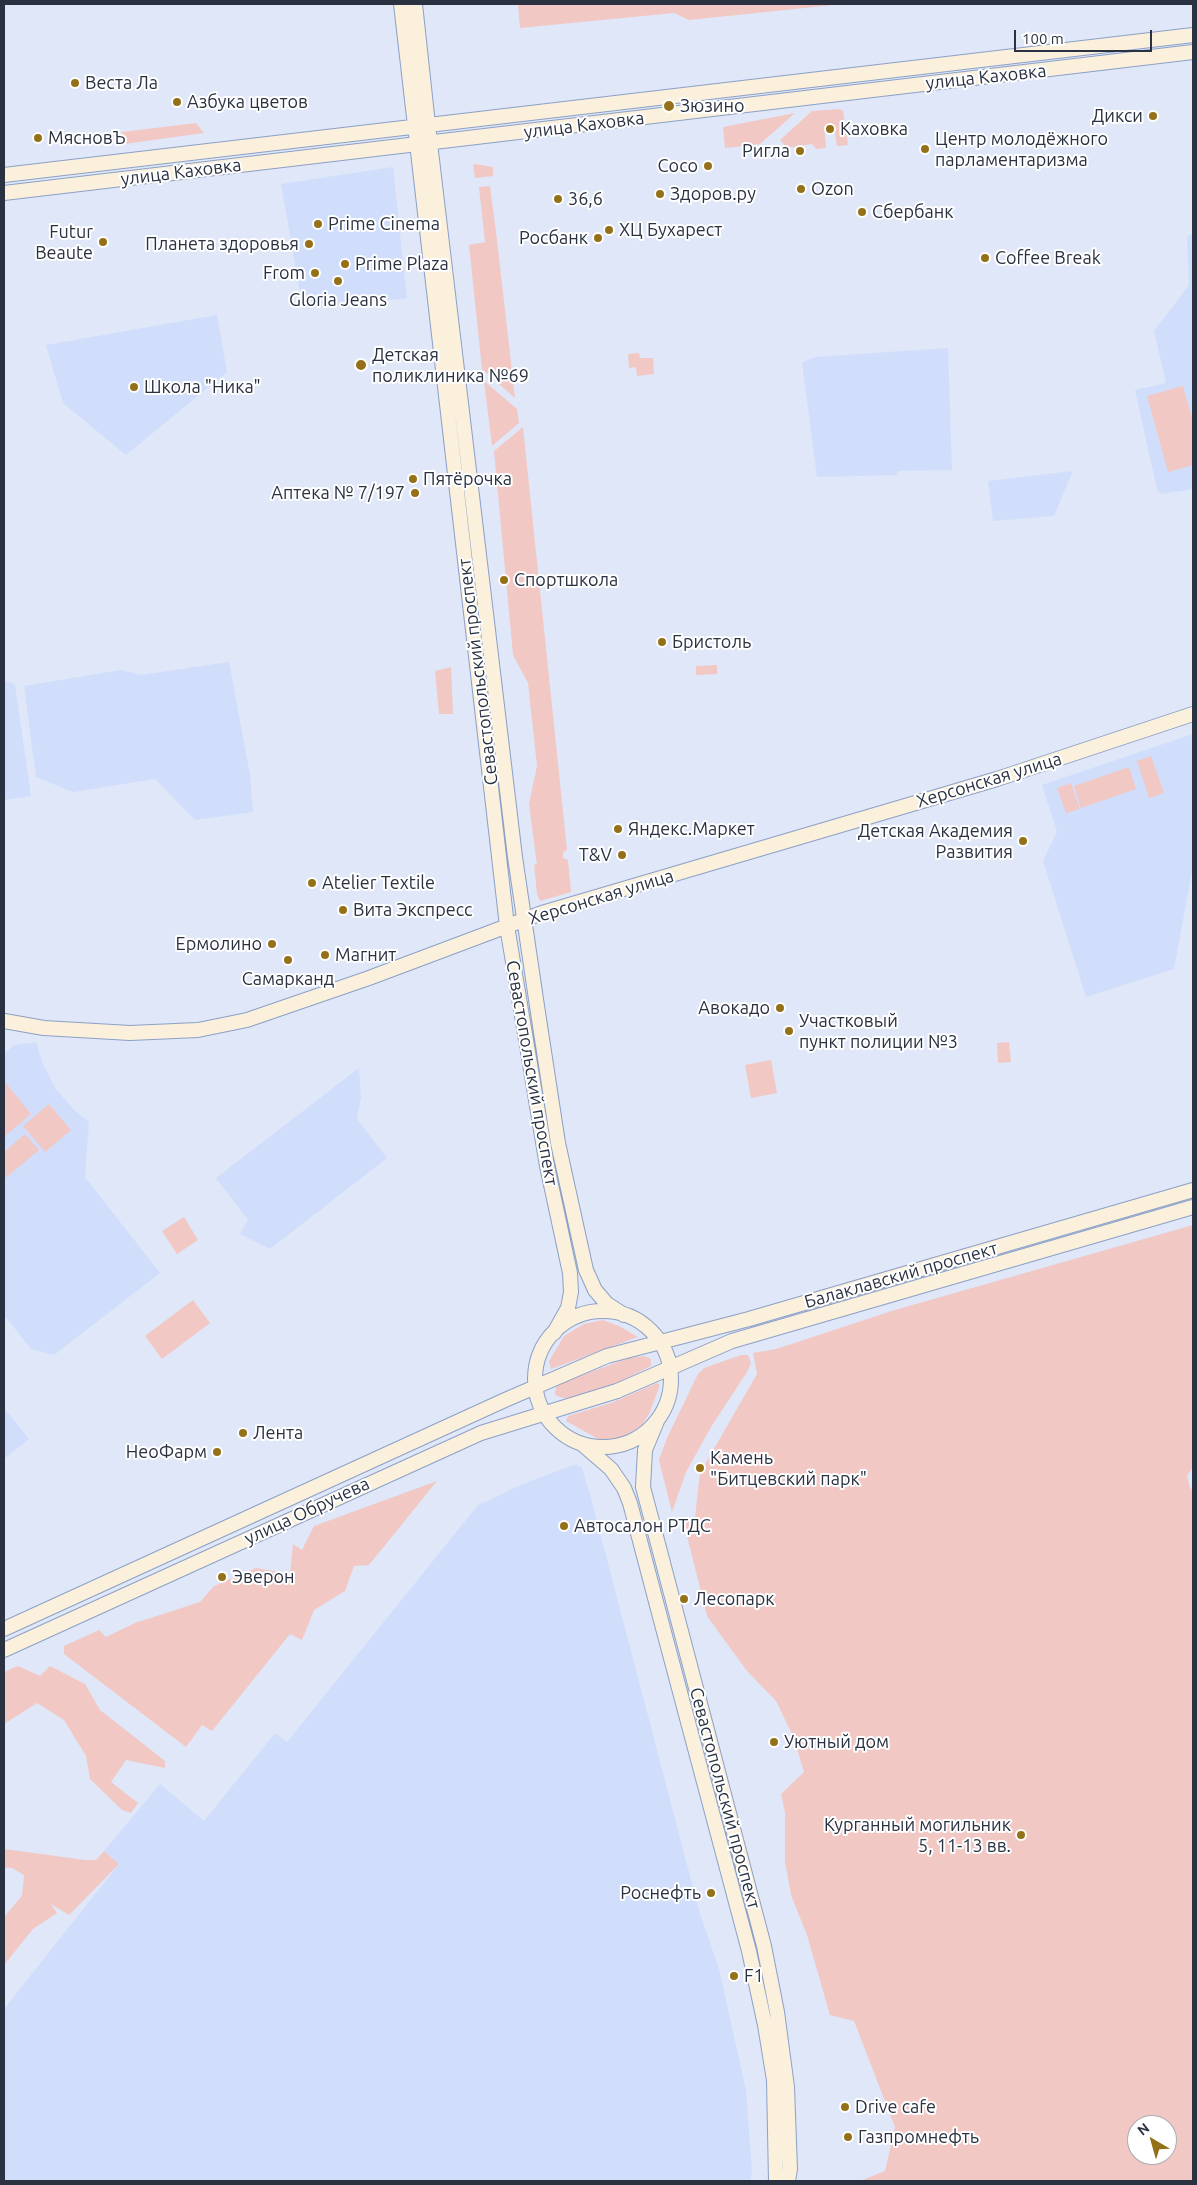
<!DOCTYPE html>
<html>
<head>
<meta charset="utf-8">
<style>
  body { margin:0 }
  #map { position:relative; width:1197px; height:2185px; overflow:hidden; background:#dfe7f8; font-family:Ubuntu,sans-serif }
  canvas { display:block }
  .frame { position:absolute; inset:0; border:5px solid #2a3242; pointer-events:none }
  .north { position:absolute; left:1127px; top:2115px; width:50px; height:50px; box-sizing:border-box; background:#fff; border:1px solid #aaadb3; border-radius:50%; rotate:322deg; font-size:14px; font-weight:700; line-height:20px; text-align:center; color:#2a3242 }
  .north::after { content:''; display:block; margin:auto; width:18px; height:22px; background:#947119; clip-path:polygon(50% 0,100% 100%,50% 72%,0 100%) }
  .scale { position:absolute; left:1014px; top:30px; width:138px; height:22px; box-sizing:border-box; border:2px solid #2a3242; border-top:0; padding-left:6px; font-size:15px; line-height:18px; white-space:nowrap; color:#2a3242; -webkit-text-stroke:4px #fff; paint-order:stroke }
</style>
</head>
<body>
<div id="map">
<canvas width="1197" height="2185"></canvas>
<div class="frame"></div>
<div class="north">N</div>
<div class="scale">100 m</div>
</div>
<script>
const ctx = document.querySelector('canvas').getContext('2d');
ctx.lineJoin = 'round';
function fillPath(path, color) {
  ctx.fillStyle = color;
  ctx.fill(path, 'evenodd');
}
function shape(rows) {
  const path = new Path2D();
  for (const r of rows) {
    if (r.length === 3) {
      path.moveTo(r[0] + r[2], r[1]);
      path.arc(r[0], r[1], r[2], 0, 2 * Math.PI);
      continue;
    }
    path.moveTo(r[0], r[1]);
    for (let i = 2; i < r.length; i += 2) path.lineTo(r[i], r[i + 1]);
  }
  return path;
}
function stroke(path, color, width, dash) {
  ctx.strokeStyle = color;
  ctx.lineWidth = width;
  ctx.lineCap = dash ? 'butt' : 'round';
  ctx.setLineDash(dash || []);
  ctx.stroke(path);
}
function write(font, color, halo, rows, align = 'center') {
  ctx.font = font + ' Ubuntu,sans-serif';
  ctx.lineWidth = 4;
  ctx.setLineDash([]);
  ctx.textBaseline = 'middle';
  ctx.strokeStyle = halo;
  ctx.fillStyle = color;
  for (const [text, x, y, turn = 0] of rows) {
    ctx.save();
    ctx.translate(x, y);
    ctx.rotate((+turn || 0) * Math.PI / 180);
    ctx.textAlign = isNaN(turn) ? turn : align;
    if (halo) ctx.strokeText(text, 0, 0);
    ctx.fillText(text, 0, 0);
    ctx.restore();
  }
}
fillPath(shape([
  [393,167,407,298,303,309,281,184],
  [1193,233,1193,489,1161,494,1157,489,1135,390,1166,383,1154,331,1189,285,1187,237],
  [217,315,227,372,126,455,63,403,46,345],
  [948,348,952,470,898,471,897,475,817,477,802,363,815,357],
  [1073,471,1054,516,993,521,988,481],
  [229,662,250,775,253,812,195,820,155,779,73,792,36,777,24,686,121,670,141,675],
  [4,680,15,685,31,796,4,800],
  [1193,734,1193,866,1174,969,1086,997,1043,861,1057,832,1042,785],
  [36,1042,44,1067,56,1089,74,1110,89,1122,85,1177,160,1273,54,1355,31,1349,4,1315,4,1053,15,1045],
  [359,1068,361,1097,357,1119,387,1158,270,1249,240,1234,248,1220,216,1178],
  [4,1408,29,1439,4,1459],
  [576,1464,582,1468,590,1495,700,1914,719,1969,746,2090,752,2172,750,2181,4,2181,4,2009,119,1864,104,1851,160,1784,204,1821,275,1733,287,1742,478,1505,523,1484]
]), '#d0defc');
fillPath(shape([
  [518,4,843,4,689,20,674,13,520,28],
  [840,109,843,111,848,145,837,146,834,125,824,126,826,148,816,149,812,144,787,148,780,140,812,111],
  [795,113,760,144,725,148,723,127],
  [196,123,204,133,124,144,122,132],
  [475,164,493,167,493,176,475,178,473,165],
  [490,186,497,240,515,398,482,369,469,245,485,242,479,187],
  [639,353,640,358,653,358,654,374,637,376,636,367,629,368,628,354],
  [484,381,517,409,519,423,492,446],
  [1183,386,1193,422,1193,465,1168,472,1147,396],
  [523,427,567,850,563,852,563,858,568,860,571,892,540,901,537,894,534,864,537,865,529,804,537,766,528,683,513,655,494,451],
  [717,665,717,674,696,675,696,666],
  [451,667,453,714,439,714,435,671],
  [1151,756,1164,793,1149,798,1137,761],
  [1129,767,1136,789,1081,808,1074,786],
  [1071,783,1080,809,1066,813,1057,788],
  [1009,1042,1011,1062,998,1063,997,1043],
  [771,1060,777,1093,751,1098,745,1065],
  [4,1081,31,1114,4,1137],
  [49,1104,71,1130,45,1152,23,1126],
  [25,1134,39,1150,4,1179,4,1152],
  [184,1217,198,1240,177,1254,162,1231],
  [1193,1225,1193,1467,1187,1476,1190,1488,1193,1490,1193,2181,860,2181,885,2171,895,2127,854,2021,830,2015,807,1935,791,1895,785,1861,785,1813,781,1794,804,1772,793,1736,776,1701,747,1671,707,1616,684,1524,695,1517,700,1473,757,1374,753,1353,776,1349,895,1310],
  [1137,2125,1167,2125,1167,2155,1137,2155],
  [193,1300,210,1323,162,1359,145,1336],
  [603,1320,619,1326,638,1337,551,1369,549,1361,564,1336,584,1324],
  [741,1355,748,1355,751,1363,747,1372,711,1427,686,1472,672,1512,659,1460,667,1438,698,1374,704,1368],
  [645,1356,651,1359,651,1366,621,1381,578,1397,563,1398,555,1395,556,1387,566,1381,629,1358],
  [657,1383,660,1385,649,1414,641,1426,621,1438,600,1440,566,1421,568,1416,611,1403],
  [437,1481,369,1565,354,1566,345,1591,314,1610,302,1640,290,1634,212,1731,202,1725,186,1747,64,1654,64,1646,99,1630,106,1637,135,1623,200,1602,214,1586,256,1568,290,1574,293,1544,302,1550,314,1526],
  [18,1666,40,1676,50,1666,85,1684,100,1710,165,1761,165,1768,126,1760,111,1782,138,1803,131,1813,122,1810,90,1779,86,1756,64,1720,37,1703,4,1724,4,1672],
  [4,1849,85,1860,96,1860,104,1851,119,1864,69,1915,51,1904,57,1913,33,1929,4,1965,4,1917,22,1896,24,1875,12,1868,4,1868]
]), '#f2c8c4');
const secondary = shape([
  [401,4,507,926,547,1166,570,1273,571,1292,568,1308,554,1333],
  [415,4,430,143,515,857,537,1006,558,1143,586,1270,595,1290,607,1304,624,1315],
  [4,175,1193,35],
  [4,193,1193,52],
  [4,1021,44,1028,130,1033,198,1030,247,1020,369,978,542,913,997,779,1193,714],
  [603,1379,68],
  [657,1421,645,1450,643,1487,764,1946,777,2012,787,2087,790,2169,788,2181],
  [582,1444,611,1469,624,1488,630,1503,664,1632,749,1951,765,2025,774,2080,776,2181],
  [4,1629,505,1400,607,1356,749,1319,1193,1190],
  [4,1650,481,1433,617,1391,732,1341,1193,1207]
]);
stroke(secondary, '#8ca0c7', 16);
stroke(secondary, '#faf0dc', 14);
for (const [x, y, r, color] of [
  [75,83,5,"#947119"],
  [177,102,5,"#947119"],
  [669,106,6,"#947119"],
  [1153,116,5,"#947119"],
  [830,129,5,"#947119"],
  [38,138,5,"#947119"],
  [925,149,5,"#947119"],
  [800,151,5,"#947119"],
  [708,166,5,"#947119"],
  [801,189,5,"#947119"],
  [660,194,5,"#947119"],
  [558,199,5,"#947119"],
  [862,212,5,"#947119"],
  [318,224,5,"#947119"],
  [609,230,5,"#947119"],
  [598,238,5,"#947119"],
  [103,242,5,"#947119"],
  [309,244,5,"#947119"],
  [985,258,5,"#947119"],
  [345,264,5,"#947119"],
  [315,273,5,"#947119"],
  [338,281,5,"#947119"],
  [361,365,6,"#947119"],
  [134,387,5,"#947119"],
  [413,479,5,"#947119"],
  [415,493,5,"#947119"],
  [504,580,5,"#947119"],
  [662,642,5,"#947119"],
  [618,829,5,"#947119"],
  [1023,841,5,"#947119"],
  [622,855,5,"#947119"],
  [312,883,5,"#947119"],
  [343,910,5,"#947119"],
  [272,944,5,"#947119"],
  [325,955,5,"#947119"],
  [288,960,5,"#947119"],
  [780,1008,5,"#947119"],
  [789,1031,5,"#947119"],
  [243,1433,5,"#947119"],
  [217,1452,5,"#947119"],
  [700,1468,5,"#947119"],
  [564,1526,5,"#947119"],
  [222,1577,5,"#947119"],
  [684,1599,5,"#947119"],
  [774,1742,5,"#947119"],
  [1021,1835,5,"#947119"],
  [711,1893,5,"#947119"],
  [734,1976,5,"#947119"],
  [845,2107,5,"#947119"],
  [848,2137,5,"#947119"]
]) {
  const dot = new Path2D();
  dot.arc(x, y, r, 0, 2 * Math.PI);
  ctx.fillStyle = color;
  ctx.fill(dot);
  stroke(dot, '#fff', 2);
}
write('18px', '#2a3242', '#fff', [
  ["улица Каховка",986,77,-6],
  ["улица Каховка",584,125,-7],
  ["улица Каховка",181,172,-7],
  ["Севастопольский проспект",478,672,-97],
  ["Херсонская улица",989,780,-17],
  ["Херсонская улица",601,897,-17],
  ["Севастопольский проспект",532,1073,80],
  ["Балаклавский проспект",901,1275,-16],
  ["улица Обручева",307,1511,-25],
  ["Севастопольский проспект",725,1798,75]
]);
write('18px', '#2a3242', '#fff', [
  ["Веста Ла",85,83],
  ["Азбука цветов",187,102],
  ["Зюзино",680,106],
  ["Дикси",1143,116,"right"],
  ["Каховка",840,129],
  ["МясновЪ",48,138],
  ["Центр молодёжного",935,139],
  ["парламентаризма",935,160],
  ["Ригла",790,151,"right"],
  ["Coco",698,166,"right"],
  ["Ozon",811,189],
  ["Здоров.ру",670,194],
  ["36,6",568,199],
  ["Сбербанк",872,212],
  ["Prime Cinema",328,224],
  ["ХЦ Бухарест",619,230],
  ["Futur",93,232,"right"],
  ["Beaute",93,253,"right"],
  ["Росбанк",588,238,"right"],
  ["Планета здоровья",299,244,"right"],
  ["Coffee Break",995,258],
  ["Prime Plaza",355,264],
  ["From",305,273,"right"],
  ["Gloria Jeans",338,300,"center"],
  ["Детская",372,355],
  ["поликлиника №69",372,376],
  ["Школа \"Ника\"",144,387],
  ["Пятёрочка",423,479],
  ["Аптека № 7/197",405,493,"right"],
  ["Спортшкола",514,580],
  ["Бристоль",672,642],
  ["Яндекс.Маркет",628,829],
  ["Детская Академия",1013,831,"right"],
  ["Развития",1013,852,"right"],
  ["T&V",612,855,"right"],
  ["Atelier Textile",322,883],
  ["Вита Экспресс",353,910],
  ["Ермолино",262,944,"right"],
  ["Магнит",335,955],
  ["Самарканд",288,979,"center"],
  ["Авокадо",770,1008,"right"],
  ["Участковый",799,1021],
  ["пункт полиции №3",799,1042],
  ["Лента",253,1433],
  ["НеоФарм",207,1452,"right"],
  ["Камень",710,1458],
  ["\"Битцевский парк\"",710,1479],
  ["Автосалон РТДС",574,1526],
  ["Эверон",232,1577],
  ["Лесопарк",694,1599],
  ["Уютный дом",784,1742],
  ["Курганный могильник",1011,1825,"right"],
  ["5, 11-13 вв.",1011,1846,"right"],
  ["Роснефть",701,1893,"right"],
  ["F1",744,1976],
  ["Drive cafe",855,2107],
  ["Газпромнефть",858,2137]
], 'left');
</script>
</body>
</html>
